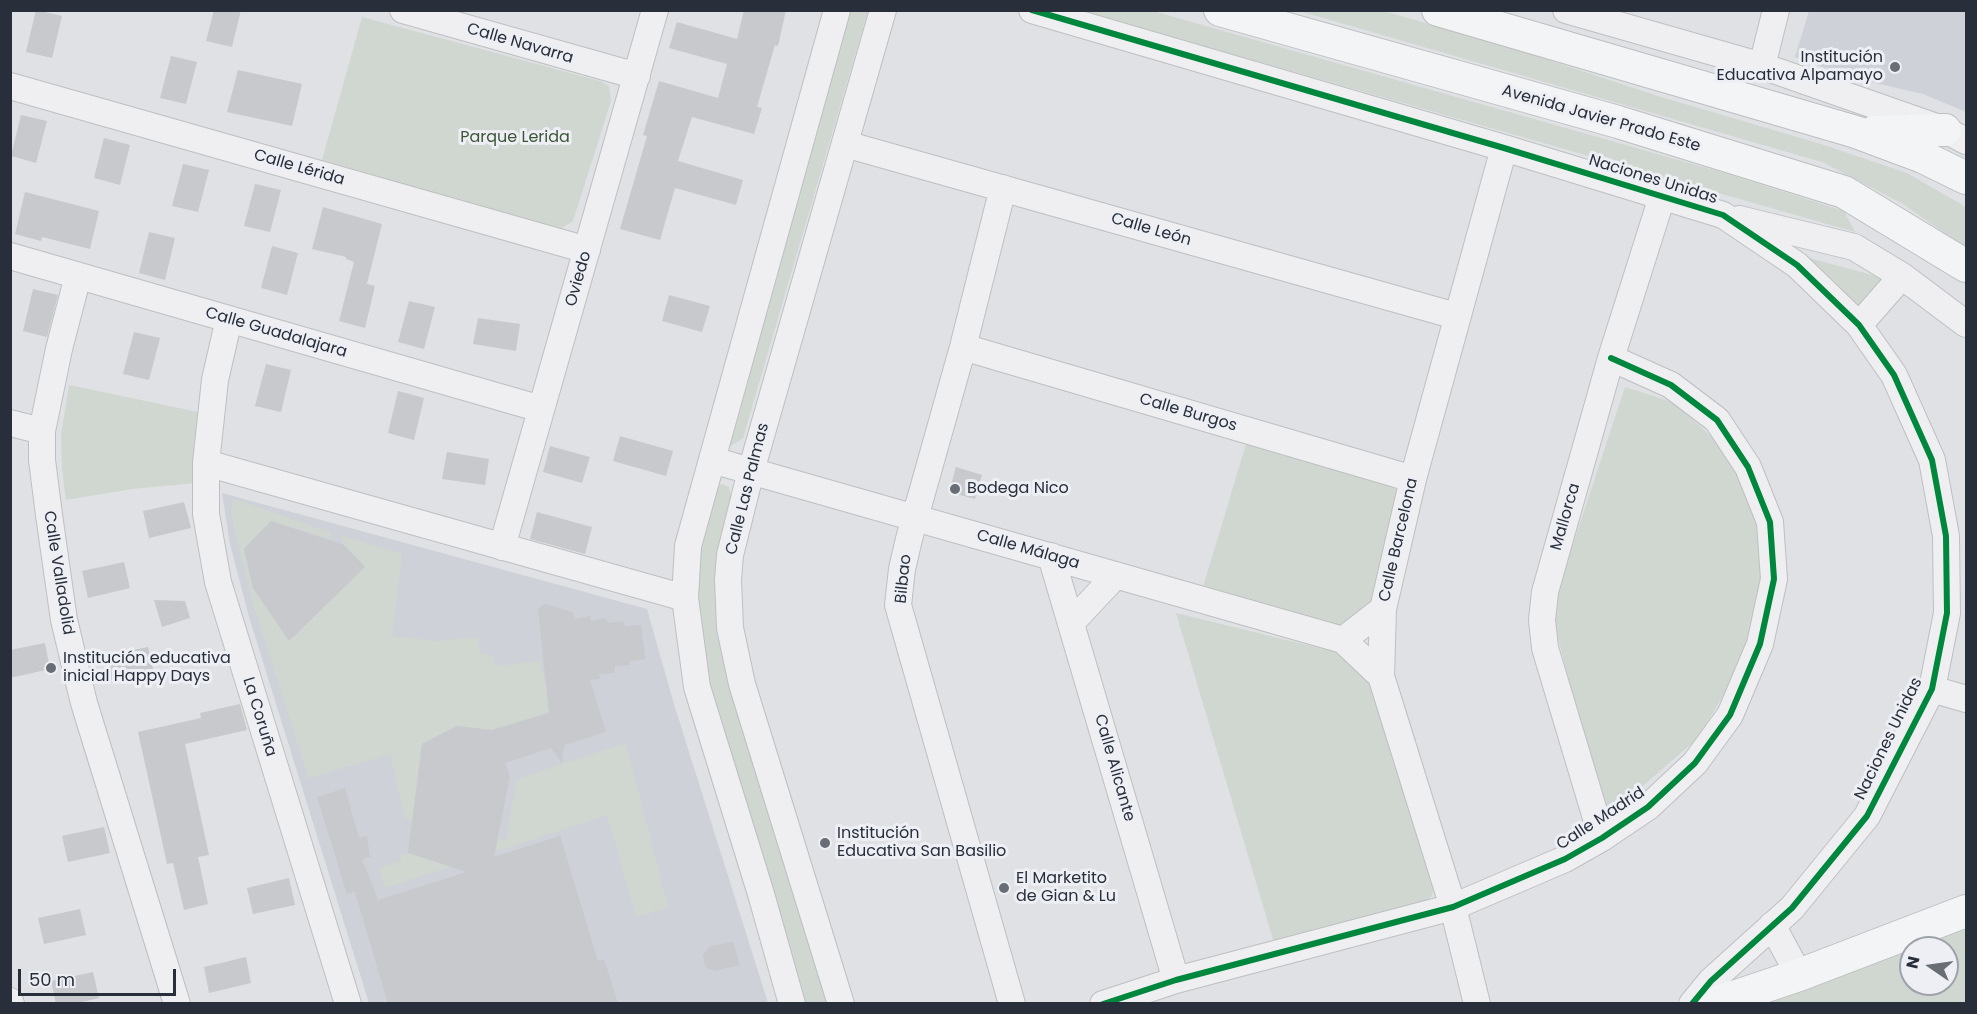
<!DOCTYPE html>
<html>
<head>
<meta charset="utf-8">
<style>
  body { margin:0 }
  #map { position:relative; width:1977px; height:1014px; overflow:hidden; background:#dfe1e4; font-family:Poppins,sans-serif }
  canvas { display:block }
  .frame { position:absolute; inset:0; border:12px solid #282f3b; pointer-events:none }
  .north { position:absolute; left:1899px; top:936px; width:60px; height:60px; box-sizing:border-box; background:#edeff4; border:2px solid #9ea2aa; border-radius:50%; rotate:283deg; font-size:16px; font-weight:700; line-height:24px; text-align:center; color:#282f3b }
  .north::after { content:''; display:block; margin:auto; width:21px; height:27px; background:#686d76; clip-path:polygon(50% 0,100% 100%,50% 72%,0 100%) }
  .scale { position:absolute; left:18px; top:969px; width:158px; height:27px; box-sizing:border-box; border:3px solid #282f3b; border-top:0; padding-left:8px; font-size:18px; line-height:21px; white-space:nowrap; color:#282f3b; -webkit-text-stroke:4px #edeff4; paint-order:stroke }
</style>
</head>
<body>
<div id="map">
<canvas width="1977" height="1014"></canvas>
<div class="frame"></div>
<div class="north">N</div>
<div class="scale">50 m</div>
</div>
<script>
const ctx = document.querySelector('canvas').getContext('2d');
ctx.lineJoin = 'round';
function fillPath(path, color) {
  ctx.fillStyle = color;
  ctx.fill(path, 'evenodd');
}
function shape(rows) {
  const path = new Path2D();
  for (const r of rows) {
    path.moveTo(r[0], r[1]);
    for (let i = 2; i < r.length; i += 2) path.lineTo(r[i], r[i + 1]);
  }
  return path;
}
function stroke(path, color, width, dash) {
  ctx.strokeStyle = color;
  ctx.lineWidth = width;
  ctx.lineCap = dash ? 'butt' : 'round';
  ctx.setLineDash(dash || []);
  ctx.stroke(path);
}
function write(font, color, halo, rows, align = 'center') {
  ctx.font = font + ' Poppins,sans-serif';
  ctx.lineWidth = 6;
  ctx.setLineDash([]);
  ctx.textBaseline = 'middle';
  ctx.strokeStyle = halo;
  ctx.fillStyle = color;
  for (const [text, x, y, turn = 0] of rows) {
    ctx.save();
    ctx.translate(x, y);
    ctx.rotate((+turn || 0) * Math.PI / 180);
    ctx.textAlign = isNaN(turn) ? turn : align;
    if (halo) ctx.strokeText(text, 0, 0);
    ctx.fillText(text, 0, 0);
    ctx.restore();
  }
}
fillPath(shape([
  [1809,11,1966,11,1966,112,1923,94,1853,78,1795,57],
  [222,493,647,609,673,701,768,1003,369,1003,249,617,230,544]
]), '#ced1d7');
fillPath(shape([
  [1380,10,1506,46,1661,97,1821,144,1907,173,1966,207,1966,248,1903,204,1822,162,1299,11],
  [844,11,868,11,743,438,731,446,727,445],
  [1081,11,1153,11,1728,174,1844,211,1855,232],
  [362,17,600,81,609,86,611,101,573,221,562,228,553,229,322,160],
  [1798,255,1887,279,1859,308],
  [69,385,198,412,196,483,132,489,66,500,62,469,61,435],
  [1625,387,1675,403,1719,444,1750,498,1763,551,1760,601,1735,675,1698,738,1605,819,1551,611],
  [1247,441,1394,486,1400,499,1377,604,1342,627,1202,590],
  [722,484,729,487,731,495,723,557,828,1003,803,1003,722,739,697,629,696,570,701,537,714,485],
  [235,499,329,532,334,540,271,521,244,549,253,588,289,640,364,567,344,545,340,535,402,554,392,636,435,641,478,637,480,653,494,656,495,666,540,661,552,711,491,730,457,726,423,744,413,821,405,818,390,754,309,778,254,608,231,515,232,503],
  [1176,613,1344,654,1373,684,1434,885,1432,896,1424,902,1275,946],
  [626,743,668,907,636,917,607,815,385,888,379,868,401,861,401,855,485,837,506,840,517,779],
  [1966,919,1966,1003,1714,1004],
  [1911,948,1947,948,1947,984,1911,984]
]), '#d0d7d0');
fillPath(shape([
  [36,10,62,16,52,58,26,52],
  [214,10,241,10,232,47,206,41],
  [744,10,786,10,778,46,775,45,757,107,762,108,754,134,692,117,678,161,743,180,736,205,675,188,660,240,620,229,647,136,643,135,659,81,718,98,727,64,669,48,677,22,737,39],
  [171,56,197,62,186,104,160,98],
  [238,70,302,84,292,126,227,112],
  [21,115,47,121,36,163,11,156],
  [104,138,130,145,120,185,94,178],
  [183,164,209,170,198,212,172,206],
  [255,184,281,190,270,232,244,226],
  [25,192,99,211,90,249,42,237,41,241,15,234],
  [323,207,382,224,367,284,375,286,365,328,339,321,354,262,346,259,346,257,312,249],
  [149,232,175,238,165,280,139,273],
  [272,246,298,253,287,295,261,288],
  [33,289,58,295,47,337,23,331],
  [669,295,710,306,702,332,662,321],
  [409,301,435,307,424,349,398,342],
  [478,318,520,324,516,351,473,344],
  [134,332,160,338,149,380,123,374],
  [266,364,291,370,281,412,255,406],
  [398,391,424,398,414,440,388,433],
  [620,436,673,451,666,476,613,461],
  [550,446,590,457,582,483,543,472],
  [447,452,489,459,485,485,442,479],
  [956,467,982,475,975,499,949,492],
  [184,502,191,528,149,538,143,511],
  [537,512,592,527,585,554,530,539],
  [271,521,344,545,365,567,289,641,253,588,244,549],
  [124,562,130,588,88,598,82,571],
  [154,600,185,601,190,618,162,627],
  [545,604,573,612,575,619,590,616,591,621,606,618,608,623,624,621,625,626,641,625,645,659,630,661,630,665,615,666,615,673,599,674,600,679,590,680,606,732,564,745,562,763,551,748,505,763,510,776,494,857,560,836,598,961,604,959,618,1004,388,1004,355,892,347,894,317,797,345,788,359,838,367,836,370,857,362,859,378,900,467,872,408,853,422,744,457,726,492,730,549,713,538,609],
  [45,643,50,669,10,678,10,650],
  [148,647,154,673,112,683,106,656],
  [240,704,247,730,185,744,209,855,198,857,208,904,184,910,173,863,167,864,138,732,201,718,200,713],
  [104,827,110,853,68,862,62,836],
  [289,878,295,905,253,914,247,888],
  [80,909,86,935,44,944,38,918],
  [733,942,740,965,715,971,705,967,703,955,710,946],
  [246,957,251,983,209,993,204,967],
  [93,972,99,998,73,1004,56,1004,51,981]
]), '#c7c9cc');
const minor = shape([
  [403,10,637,76],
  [1032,10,1504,148,1723,215,1797,265,1859,325,1894,375,1932,460,1946,536,1947,613,1932,689,1867,816,1792,908,1711,981,1692,1004],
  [1566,10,1762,66,1945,130,1966,141],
  [1762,66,1776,10],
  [10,86,587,250],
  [845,144,1456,316],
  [1003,188,963,347,909,539,902,569,898,605,1012,1004],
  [1739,219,1854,247,1902,276,1966,324],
  [10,256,541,409],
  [78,276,59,349,42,431,42,460,49,515,64,620,84,703,177,1004],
  [229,319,215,380,206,463,206,514,218,582,348,1004],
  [1859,325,1902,276],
  [963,347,1413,479],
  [10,423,42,431],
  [712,460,1343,640,1381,676,1453,907,1477,1004],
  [206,463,685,598],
  [502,547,655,10],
  [1051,556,1176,980],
  [1071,623,1116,575],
  [1343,640,1383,609,1413,479,1504,148],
  [1381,676,1383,609],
  [1932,689,1966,699],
  [1602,838,1545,648,1542,620,1545,592,1611,358,1662,197],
  [1772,925,1799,975],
  [10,1001,11,1004],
  [792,1004,761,894,697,687,685,598,688,546,837,10],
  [841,1004,742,684,730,628,728,580,730,555,751,471,883,10],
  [1103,1004,1176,980,1453,907,1565,859,1602,838,1648,807,1695,763,1730,715,1760,644,1774,579,1770,522,1748,467,1717,420,1671,385,1611,358]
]);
const major = shape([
  [1220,10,1618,122,1844,192,1966,266],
  [1438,10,1856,132,1923,157,1966,178],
  [1874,132,1945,130],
  [1713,1004,1799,975,1966,911]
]);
stroke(minor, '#bdbfc2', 28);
stroke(major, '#bcbec1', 34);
stroke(minor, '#efeff1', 26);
stroke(major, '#f3f4f5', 32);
stroke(shape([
  [1032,10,1504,148,1723,215,1797,265,1859,325,1894,375,1932,460,1946,536,1947,613,1932,689,1867,816,1792,908,1711,981,1692,1004],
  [1103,1004,1176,980,1453,907,1565,859,1602,838,1648,807,1695,763,1730,715,1760,644,1774,579,1770,522,1748,467,1717,420,1671,385,1611,358]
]), '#00873e', 6);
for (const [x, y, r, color] of [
  [1895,67,6,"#686d76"],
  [955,489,6,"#686d76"],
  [51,668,6,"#686d76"],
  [825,843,6,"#686d76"],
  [1004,888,6,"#686d76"]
]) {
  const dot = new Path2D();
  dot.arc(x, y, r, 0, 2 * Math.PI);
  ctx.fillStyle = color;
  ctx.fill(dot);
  stroke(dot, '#edeff4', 2);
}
write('16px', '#282f3b', '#edeff4', [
  ["Calle Navarra",520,44,16],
  ["Avenida Javier Prado Este",1601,119,16],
  ["Calle Lérida",299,168,16],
  ["Naciones Unidas",1653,180,17],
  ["Calle León",1151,230,16],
  ["Oviedo",579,279,-74],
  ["Calle Guadalajara",276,333,16],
  ["Calle Burgos",1188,413,16],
  ["Calle Las Palmas",748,489,-76],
  ["Mallorca",1566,517,-74],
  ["Calle Barcelona",1399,540,-77],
  ["Calle Málaga",1028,550,16],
  ["Calle Valladolid",58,573,81],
  ["Bilbao",904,579,-84],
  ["La Coruña",259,717,73],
  ["Naciones Unidas",1889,739,-64],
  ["Calle Alicante",1114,768,74],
  ["Calle Madrid",1601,819,-33]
]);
write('16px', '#282f3b', '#edeff4', [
  ["Institución",1883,58,"right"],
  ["Educativa Alpamayo",1883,76,"right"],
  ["Bodega Nico",967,489],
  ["Institución educativa",63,659],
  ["inicial Happy Days",63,677],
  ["Institución",837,834],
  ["Educativa San Basilio",837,852],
  ["El Marketito",1016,879],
  ["de Gian & Lu",1016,897]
], 'left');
write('16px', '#3c5637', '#edeff4', [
  ["Parque Lerida",515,138]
]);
</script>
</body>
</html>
